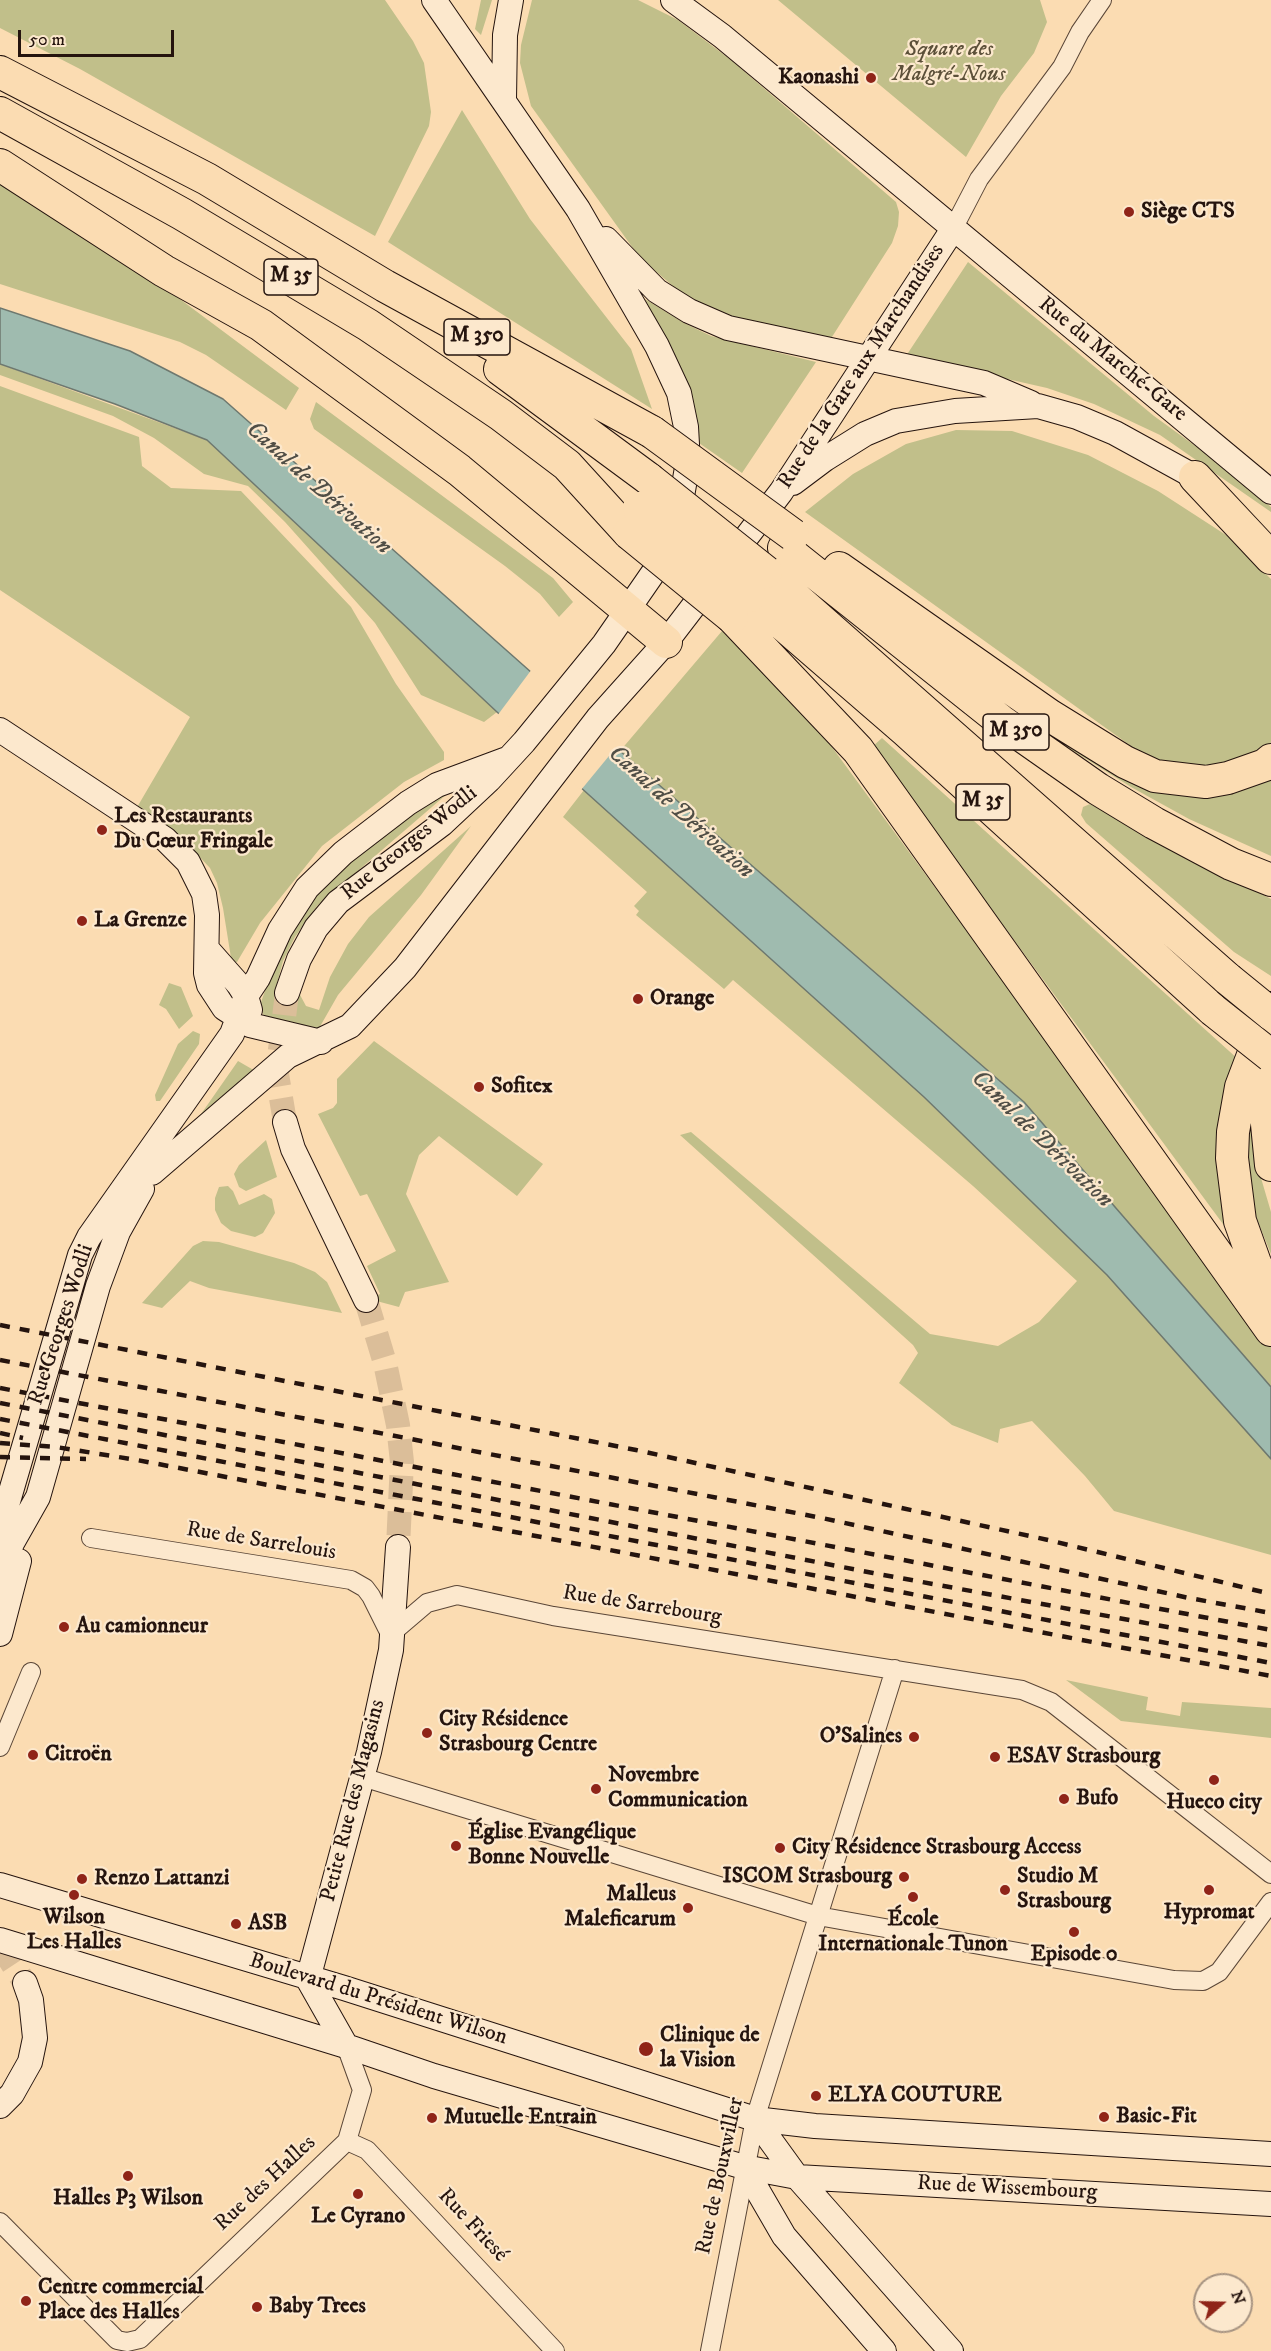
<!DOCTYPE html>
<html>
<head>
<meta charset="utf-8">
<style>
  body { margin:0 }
  #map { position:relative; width:1271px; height:2351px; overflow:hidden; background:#fbdcb2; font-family:"IM FELL DW Pica",serif }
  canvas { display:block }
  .north { position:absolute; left:1193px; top:2273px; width:60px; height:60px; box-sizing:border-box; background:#fce8cd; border:2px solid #a69381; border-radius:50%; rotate:70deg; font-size:16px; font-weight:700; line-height:24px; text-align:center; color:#25140e }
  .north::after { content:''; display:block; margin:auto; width:21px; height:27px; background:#8f2418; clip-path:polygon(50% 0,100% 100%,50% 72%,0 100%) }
  .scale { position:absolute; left:18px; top:30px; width:156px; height:27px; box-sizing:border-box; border:3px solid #25140e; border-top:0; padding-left:8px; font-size:18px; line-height:21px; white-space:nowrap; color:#25140e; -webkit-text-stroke:4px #fce8cd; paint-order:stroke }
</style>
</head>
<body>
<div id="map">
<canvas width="1271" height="2351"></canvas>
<div class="north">N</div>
<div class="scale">50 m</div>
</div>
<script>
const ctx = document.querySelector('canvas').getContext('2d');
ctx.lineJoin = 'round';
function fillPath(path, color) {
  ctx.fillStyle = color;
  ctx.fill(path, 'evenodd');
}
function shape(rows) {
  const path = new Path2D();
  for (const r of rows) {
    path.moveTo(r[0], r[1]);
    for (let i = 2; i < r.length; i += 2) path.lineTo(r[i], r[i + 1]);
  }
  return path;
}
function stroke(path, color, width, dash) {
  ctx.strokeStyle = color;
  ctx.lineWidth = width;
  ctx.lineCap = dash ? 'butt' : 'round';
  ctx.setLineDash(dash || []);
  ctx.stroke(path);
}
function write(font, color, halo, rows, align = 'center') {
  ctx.font = font + ' "IM FELL DW Pica",serif';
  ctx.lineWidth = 4.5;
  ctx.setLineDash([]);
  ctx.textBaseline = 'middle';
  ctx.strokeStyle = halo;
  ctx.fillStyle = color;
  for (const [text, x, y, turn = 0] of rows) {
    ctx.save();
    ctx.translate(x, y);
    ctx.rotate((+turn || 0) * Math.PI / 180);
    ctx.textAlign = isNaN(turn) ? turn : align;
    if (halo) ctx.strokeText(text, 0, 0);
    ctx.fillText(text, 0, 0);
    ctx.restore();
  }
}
fillPath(shape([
  [0,0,385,0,413,41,424,63,431,112,429,126,375,236,80,69,0,28],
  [481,0,492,0,481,35,475,29],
  [532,0,638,0,678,20,731,60,896,202,899,212,898,226,892,243,830,340,745,323,702,305,680,292,640,258,531,106,520,63,521,45],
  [778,0,1040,0,1047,22,1034,53,1001,96,966,157],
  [462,110,530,219,631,349,652,409,388,242],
  [0,173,141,270,299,388,286,410,206,355,180,342,0,284],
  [968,262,1154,416,1223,466,1271,507,1271,512,1160,435,1094,404,1047,388,906,356],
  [645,299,684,323,711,336,816,362,742,473,699,443,689,394,679,364],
  [0,364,207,440,497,712,484,722,421,695,375,623,285,522,248,486,204,474,154,438,113,416,0,375],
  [0,386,139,437,142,466,171,488,241,491,351,607,396,684,444,752,444,760,404,782,322,846,260,923,237,962,232,964,223,908,217,883,210,868,195,852,136,809,190,717,0,590],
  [316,402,553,578,573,602,559,617,540,594,505,566,314,429,310,419],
  [956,430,1012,431,1088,455,1158,491,1226,535,1271,579,1271,743,1234,762,1187,769,1142,754,805,512,853,474,906,444],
  [722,631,804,709,1271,1345,1271,1387,1024,1102,620,751],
  [981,686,1088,753,1271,780,1271,856,1189,819,1131,787,1075,752],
  [882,738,1239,1060,1219,1116,1217,1164,1234,1239,872,747],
  [584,790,924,1097,1107,1275,1240,1422,1271,1459,1271,1555,1114,1511,1085,1476,1032,1421,1000,1429,998,1443,952,1425,899,1383,918,1353,913,1345,680,1135,691,1132,930,1334,998,1346,1039,1322,1077,1281,973,1186,733,980,724,989,636,915,639,911,634,906,647,892,563,817],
  [447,794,317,906,295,937,283,961,274,995,288,1000,299,993,306,1006,319,1010,330,977,348,944,369,917,471,826,421,895,338,995,318,1030,265,1019,260,1005,278,954,309,903,335,874,419,808],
  [1090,804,1271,899,1271,976,1234,952,1086,823,1081,815,1083,807],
  [169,983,181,987,193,1016,179,1029,166,1009,159,1005],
  [193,1031,200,1034,199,1044,160,1101,156,1101,155,1095,178,1044],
  [374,1041,543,1164,517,1196,439,1136,419,1155,406,1194,449,1282,405,1292,399,1307,369,1299,380,1294,367,1266,396,1251,367,1194,360,1196,318,1114,333,1108,337,1103,337,1079],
  [238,1061,257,1072,192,1127],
  [1255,1090,1256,1161,1271,1212,1271,1254,1256,1217,1244,1168,1246,1120],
  [266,1140,277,1177,246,1191,239,1187,234,1174,239,1165],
  [228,1186,233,1191,239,1205,264,1194,272,1199,275,1213,263,1233,255,1237,231,1231,221,1223,215,1210,215,1198,219,1187],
  [203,1241,219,1242,294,1263,315,1272,327,1282,342,1313,209,1288,190,1281,162,1308,142,1303,193,1246],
  [1066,1680,1148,1697,1146,1710,1180,1716,1182,1702,1271,1708,1271,1738,1121,1721]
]), '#c1bf8a');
const water = shape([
  [0,308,130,351,223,399,620,751,1024,1102,1271,1387,1271,1459,1107,1275,924,1097,497,712,207,440,115,404,0,364,0,308]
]);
fillPath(water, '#9fbbaf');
stroke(water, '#6e786f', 1.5);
fillPath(shape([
  [532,669,618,745,581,790,497,716]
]), '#fbdcb2');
stroke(shape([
  [285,1122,277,1074,287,993],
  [366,1300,385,1363,398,1425,402,1462,398,1547],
  [0,1945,25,1983]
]), '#dbbe99', 24, [24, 12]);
const street = shape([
  [953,229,979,179,1062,67,1080,32,1102,0],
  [91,1538,351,1580,365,1588,371,1596,392,1638],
  [393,1632,427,1603,457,1595,553,1616,1022,1690,1051,1702,1271,1874],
  [0,1747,31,1672],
  [362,1777,818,1916,1174,1980,1203,1981,1219,1972,1271,1902],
  [347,2141,367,2150,555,2351],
  [0,2222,117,2340,127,2342,140,2339,347,2141,362,2090,346,2046],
  [710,2351,755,2119,895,1669]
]);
const secondary = shape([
  [673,0,722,36,1271,492],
  [504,99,505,35,511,0],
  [606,239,657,291,689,311,728,328,984,383,1031,403],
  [793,483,825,459,865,434,896,421,955,411,1038,406,1077,417,1115,433,1195,477,1209,487],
  [0,730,165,839,188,862,204,894,207,915,206,973,209,985,224,1008,250,1025,321,1042],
  [208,950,239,985,246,996,250,1010],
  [287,993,299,959,316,928,338,902,442,824,489,780,524,742,604,644,660,563,678,519,688,462,686,427,679,393,657,346,578,209,434,0],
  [285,1122,293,1149,366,1300],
  [152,1173,288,1056,350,1026,405,968,598,718,666,642,781,492,953,229],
  [0,1529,80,1255,89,1237,232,1034,246,996,258,978,280,930,307,888,343,853,408,803,437,785,507,759],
  [0,1580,12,1543,38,1497,98,1286,118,1232,142,1189],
  [0,1634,19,1561],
  [0,1885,344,1988,755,2119,815,2126,1271,2154],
  [0,1940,346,2046,434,2076,744,2167,797,2177,1271,2204],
  [308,1979,369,1752,391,1650,398,1547],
  [308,1979,346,2046],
  [0,2106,12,2094,30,2062,35,2038,31,2000,25,1983],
  [755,2119,797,2177,951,2351],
  [744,2167,784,2236,884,2351]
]);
const highway = shape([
  [0,72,207,179,385,286,652,432],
  [0,113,182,214,368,325,501,415,567,465,629,533],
  [0,165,164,271,261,325,459,470,666,642],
  [500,369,649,479],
  [1195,477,1271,558],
  [784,548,1001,721,1098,789,1154,823,1231,864,1271,880],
  [839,568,1049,715,1125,762,1155,776,1206,782,1228,778,1265,765,1271,760],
  [766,572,1228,979],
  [750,596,906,731,1213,1010],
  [732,617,858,750,1271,1330],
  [1271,1008,1241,1087,1233,1132,1232,1158,1240,1221,1255,1263,1271,1295],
  [1271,1062,1266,1114,1271,1165]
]);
stroke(street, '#5a4637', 20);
stroke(secondary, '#25140e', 26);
stroke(highway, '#25140e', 34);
stroke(street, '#fce8cd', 18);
stroke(secondary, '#fce8cd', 24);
stroke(highway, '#fbdcb2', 32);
stroke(shape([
  [0,1325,636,1450,1048,1540,1271,1594],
  [0,1360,822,1518,1189,1598,1271,1613],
  [0,1388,1271,1630],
  [0,1403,873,1573,1271,1646],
  [0,1419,1271,1663],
  [0,1433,23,1438],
  [0,1443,56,1447,137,1460,1271,1676],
  [0,1457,86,1459]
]), '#25140e', 4.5, [10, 10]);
const highwayBridge = shape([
  [652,432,793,535],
  [649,479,766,572],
  [639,508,750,596],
  [629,533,732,617],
  [1228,979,1271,1014],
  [1213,1010,1271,1056]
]);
stroke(highwayBridge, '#25140e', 34, []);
stroke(highwayBridge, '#fbdcb2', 32);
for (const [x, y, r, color] of [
  [871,78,6,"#8f2418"],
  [1129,212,6,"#8f2418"],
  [102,830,6,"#8f2418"],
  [82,921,6,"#8f2418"],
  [638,999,6,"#8f2418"],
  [479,1087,6,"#8f2418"],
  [64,1627,6,"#8f2418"],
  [427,1733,6,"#8f2418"],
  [914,1737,6,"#8f2418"],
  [33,1755,6,"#8f2418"],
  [995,1757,6,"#8f2418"],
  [1214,1780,6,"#8f2418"],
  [596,1789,6,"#8f2418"],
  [1064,1799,6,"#8f2418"],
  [456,1846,6,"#8f2418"],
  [780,1848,6,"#8f2418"],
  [904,1877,6,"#8f2418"],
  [82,1879,6,"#8f2418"],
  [1005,1890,6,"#8f2418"],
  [1209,1890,6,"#8f2418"],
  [74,1895,6,"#8f2418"],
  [913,1897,6,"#8f2418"],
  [688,1908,6,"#8f2418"],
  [236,1924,6,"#8f2418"],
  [1074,1932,6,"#8f2418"],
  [646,2049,8,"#8f2418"],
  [816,2096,6,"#8f2418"],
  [1104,2117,6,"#8f2418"],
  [432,2118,6,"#8f2418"],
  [128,2176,6,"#8f2418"],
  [358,2194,6,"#8f2418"],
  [26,2301,6,"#8f2418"],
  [257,2307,6,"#8f2418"]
]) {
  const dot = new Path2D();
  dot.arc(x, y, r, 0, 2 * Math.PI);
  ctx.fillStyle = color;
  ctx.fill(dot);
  stroke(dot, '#fce8cd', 2);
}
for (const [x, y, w] of [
  [291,277,54],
  [477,337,66],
  [1016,732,66],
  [983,802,54]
]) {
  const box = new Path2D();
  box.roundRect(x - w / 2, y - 18, w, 36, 4.5);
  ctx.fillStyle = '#fce8cd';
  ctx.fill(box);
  stroke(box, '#25140e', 1.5);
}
write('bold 21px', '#25140e', null, [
  ["M 35",291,277],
  ["M 350",477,337],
  ["M 350",1016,732],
  ["M 35",983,802]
]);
write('italic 22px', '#5c5039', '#fce8cd', [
  ["Square des",949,50],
  ["Malgré-Nous",949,75]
]);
write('bold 22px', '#25140e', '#fce8cd', [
  ["Kaonashi",859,78,"right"],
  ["Siège CTS",1141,212],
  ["Les Restaurants",114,817],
  ["Du Cœur Fringale",114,842],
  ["La Grenze",94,921],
  ["Orange",650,999],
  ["Sofitex",491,1087],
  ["Au camionneur",76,1627],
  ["City Résidence",439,1720],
  ["Strasbourg Centre",439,1745],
  ["O'Salines",902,1737,"right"],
  ["Citroën",45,1755],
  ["ESAV Strasbourg",1007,1757],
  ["Novembre",608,1776],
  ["Communication",608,1801],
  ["Bufo",1076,1799],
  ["Hueco city",1214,1803,"center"],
  ["Église Evangélique",468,1833],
  ["Bonne Nouvelle",468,1858],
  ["City Résidence Strasbourg Access",792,1848],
  ["ISCOM Strasbourg",892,1877,"right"],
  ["Studio M",1017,1877],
  ["Strasbourg",1017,1902],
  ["Renzo Lattanzi",94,1879],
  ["Malleus",676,1895,"right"],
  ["Maleficarum",676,1920,"right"],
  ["Hypromat",1209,1913,"center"],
  ["Wilson",74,1918,"center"],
  ["Les Halles",74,1943,"center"],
  ["École",913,1920,"center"],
  ["Internationale Tunon",913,1945,"center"],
  ["ASB",248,1924],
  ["Episode 0",1074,1955,"center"],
  ["Clinique de",660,2036],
  ["la Vision",660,2061],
  ["ELYA COUTURE",828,2096],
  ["Basic-Fit",1116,2117],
  ["Mutuelle Entrain",444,2118],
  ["Halles P3 Wilson",128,2199,"center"],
  ["Le Cyrano",358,2217,"center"],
  ["Centre commercial",38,2288],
  ["Place des Halles",38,2313],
  ["Baby Trees",269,2307]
], 'left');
write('22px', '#25140e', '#fce8cd', [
  ["Rue du Marché-Gare",1112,360,39],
  ["Rue de la Gare aux Marchandises",862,367,-57],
  ["Rue Georges Wodli",410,844,-39],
  ["Rue Georges Wodli",62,1325,-72],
  ["Rue de Sarrelouis",261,1542,9],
  ["Rue de Sarrebourg",642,1606,9],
  ["Petite Rue des Magasins",354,1801,-76],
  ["Boulevard du Président Wilson",378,2000,17],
  ["Rue de Bouxwiller",721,2176,-78],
  ["Rue des Halles",266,2184,-43],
  ["Rue de Wissembourg",1007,2189,3],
  ["Rue Friesé",472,2226,47]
]);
write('italic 24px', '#504e46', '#fce8cd', [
  ["Canal de Dérivation",318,489,42],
  ["Canal de Dérivation",680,813,42],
  ["Canal de Dérivation",1041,1140,44]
]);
</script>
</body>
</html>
